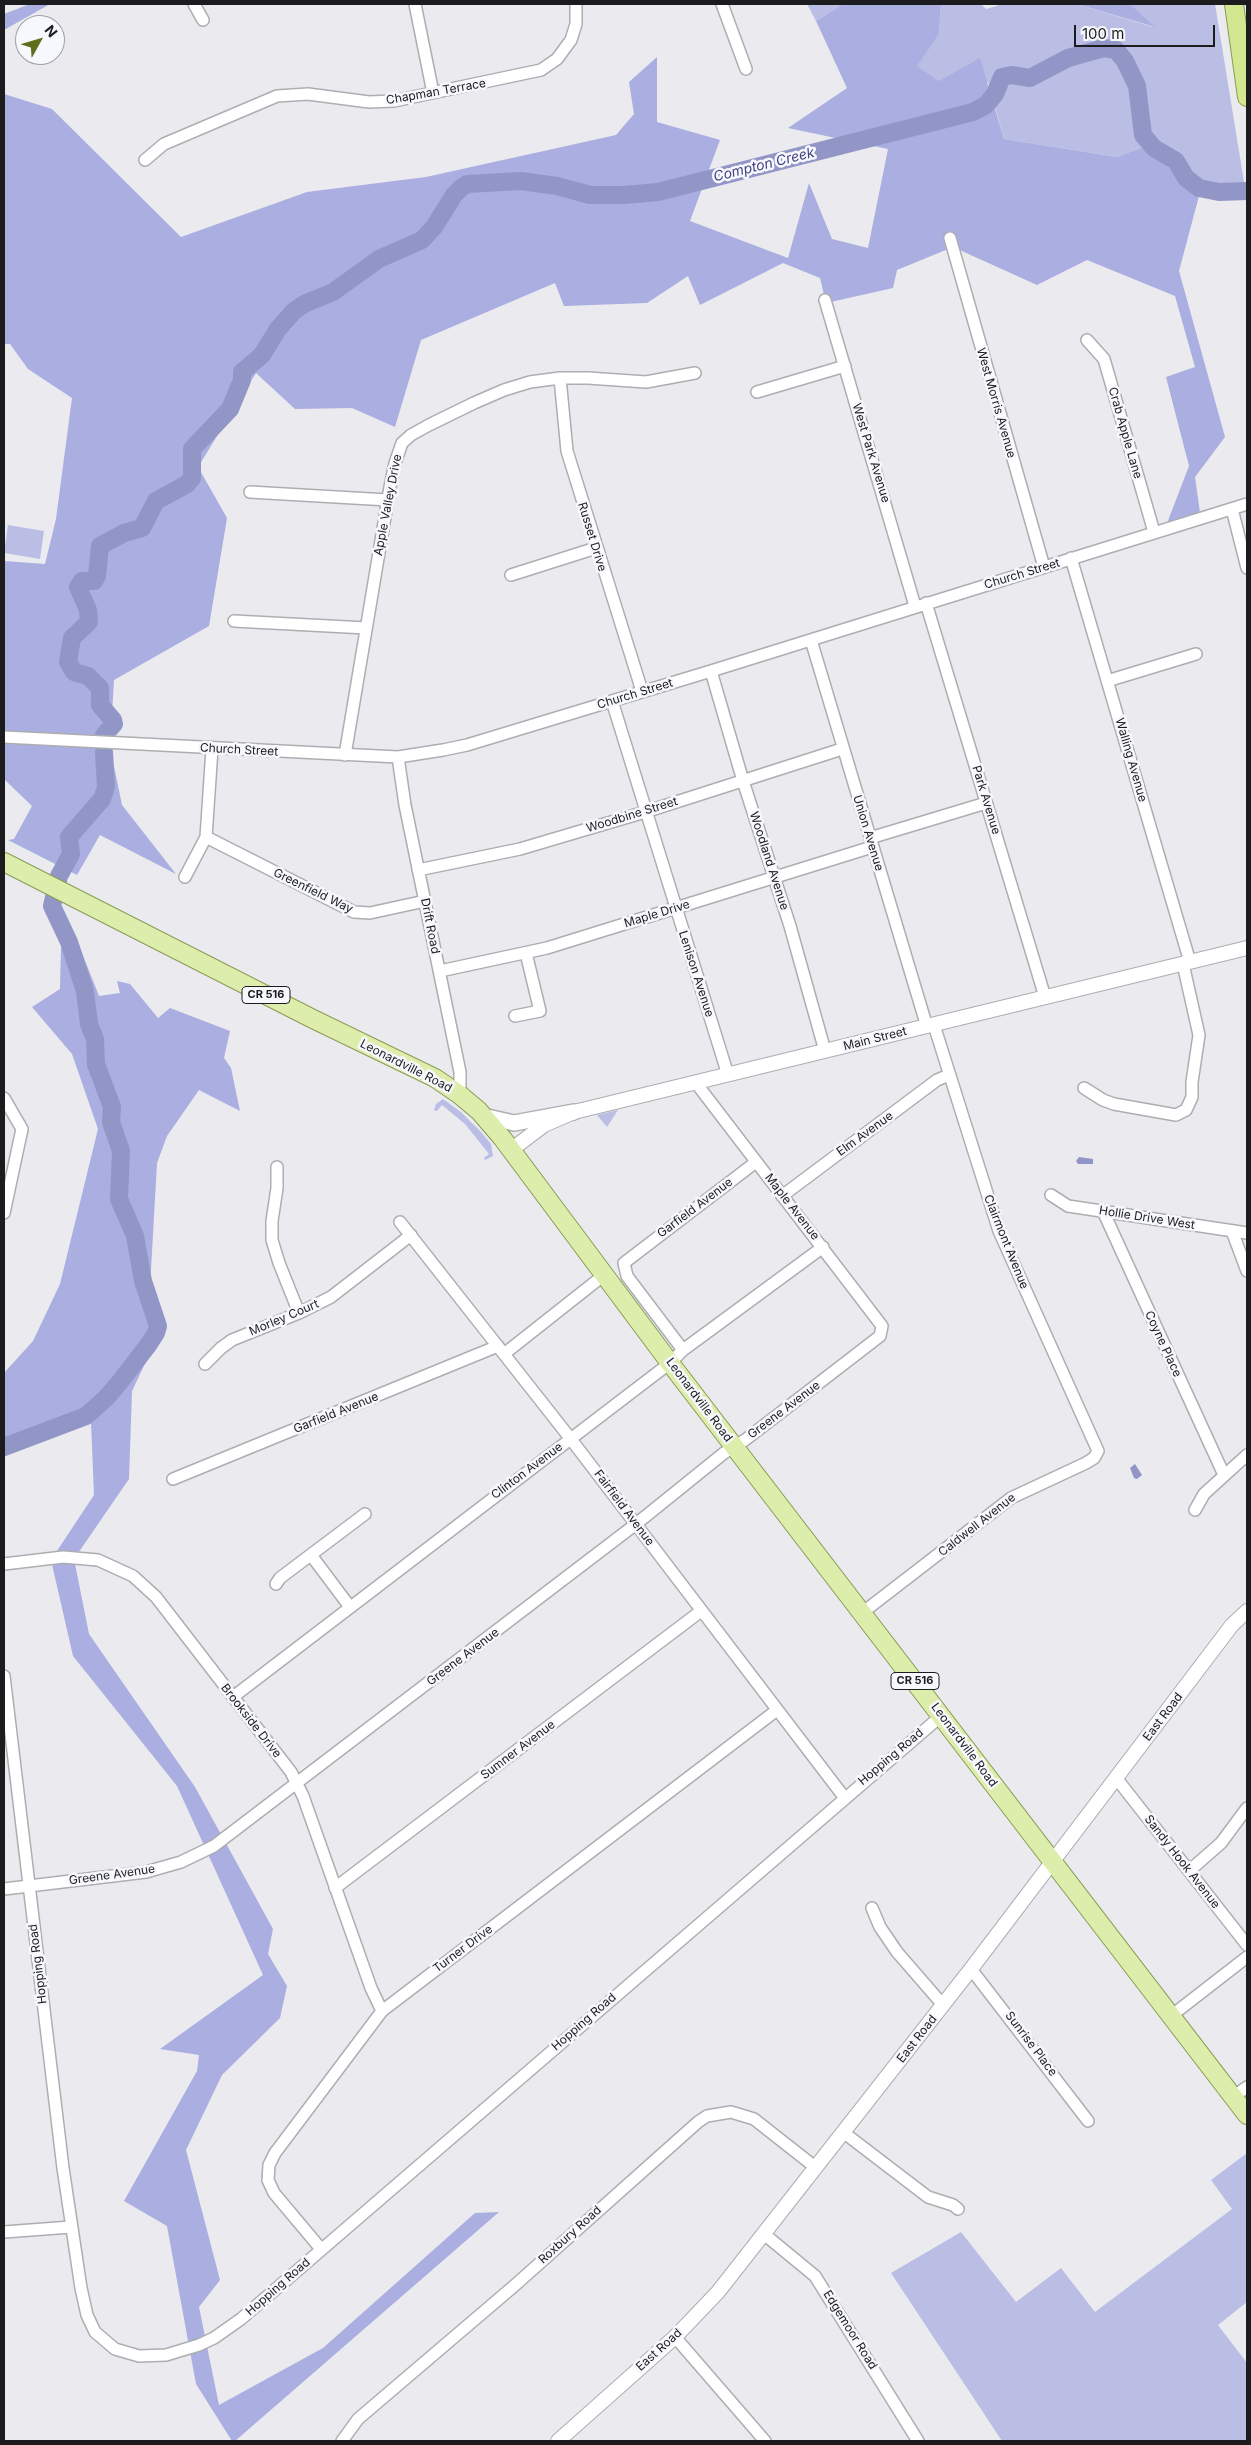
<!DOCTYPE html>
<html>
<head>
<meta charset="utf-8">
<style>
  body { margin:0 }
  #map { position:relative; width:1251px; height:2445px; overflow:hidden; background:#eaeaef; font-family:Inter,sans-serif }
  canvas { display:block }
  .frame { position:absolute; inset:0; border:5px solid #1c1c1e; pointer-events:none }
  .north { position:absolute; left:15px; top:15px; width:50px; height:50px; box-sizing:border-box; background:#f7f8fd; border:1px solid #9fa0a4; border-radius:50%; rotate:51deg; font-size:14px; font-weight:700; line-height:20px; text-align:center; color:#1c1c1e }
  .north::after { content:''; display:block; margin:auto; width:18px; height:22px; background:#5d6f1d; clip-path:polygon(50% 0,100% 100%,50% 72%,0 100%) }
  .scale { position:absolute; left:1074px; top:25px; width:141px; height:22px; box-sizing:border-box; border:2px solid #1c1c1e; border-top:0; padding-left:6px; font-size:15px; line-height:18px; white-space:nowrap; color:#1c1c1e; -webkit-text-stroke:4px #f7f8fd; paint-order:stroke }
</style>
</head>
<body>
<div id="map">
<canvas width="1251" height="2445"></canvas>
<div class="frame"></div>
<div class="north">N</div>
<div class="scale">100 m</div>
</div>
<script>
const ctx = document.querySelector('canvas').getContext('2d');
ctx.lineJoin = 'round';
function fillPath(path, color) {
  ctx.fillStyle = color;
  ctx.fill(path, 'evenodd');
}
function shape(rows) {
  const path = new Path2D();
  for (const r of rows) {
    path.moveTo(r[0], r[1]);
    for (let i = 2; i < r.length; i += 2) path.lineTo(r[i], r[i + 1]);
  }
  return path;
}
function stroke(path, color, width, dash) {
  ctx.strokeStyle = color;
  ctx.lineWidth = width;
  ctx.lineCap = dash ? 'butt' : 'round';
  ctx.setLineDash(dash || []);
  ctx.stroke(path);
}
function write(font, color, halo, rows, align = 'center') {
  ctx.font = font + ' Inter,sans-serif';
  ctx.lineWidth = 5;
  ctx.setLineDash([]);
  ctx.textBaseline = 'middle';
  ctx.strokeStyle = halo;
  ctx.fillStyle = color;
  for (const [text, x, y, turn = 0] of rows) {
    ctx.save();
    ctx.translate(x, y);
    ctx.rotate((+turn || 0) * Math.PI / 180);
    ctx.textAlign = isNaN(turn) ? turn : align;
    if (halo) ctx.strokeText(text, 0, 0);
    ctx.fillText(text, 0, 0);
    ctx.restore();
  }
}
fillPath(shape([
  [807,4,843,4,816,21],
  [941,4,981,4,986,9,1003,4,1077,4,1153,27,1130,4,1215,4,1247,200,1199,196,1146,146,1117,157,1004,139,988,82,939,81,916,66,939,34],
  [8,525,44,531,40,559,4,553],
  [443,1099,461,1112,481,1132,491,1144,493,1156,485,1160,484,1158,489,1154,465,1124,442,1105,437,1111,434,1110,436,1104],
  [618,1110,607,1127,597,1115],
  [1247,2153,1247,2302,1218,2325,1247,2363,1247,2441,1002,2441,891,2273,961,2232,1016,2302,1061,2268,1095,2312,1232,2209,1211,2180]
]), '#babee5');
fillPath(shape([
  [30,4,50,4,4,30,4,14],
  [843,4,941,4,939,34,917,66,939,81,980,58,1004,139,1117,157,1146,146,1199,196,1179,271,1225,437,1195,477,1201,520,1164,531,1189,466,1166,377,1195,367,1175,296,1087,260,1037,285,953,247,897,270,893,288,826,303,820,278,783,263,700,305,688,276,647,303,564,306,555,283,421,340,395,427,352,408,295,409,256,373,198,467,227,518,209,626,114,680,110,747,122,805,176,874,100,835,77,875,8,840,14,839,32,806,4,779,4,561,45,564,56,519,72,398,28,369,10,344,4,344,4,94,52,109,181,237,307,192,426,177,616,135,634,114,629,82,657,57,657,122,720,140,690,221,788,258,809,183,832,239,868,248,888,149,788,128,847,88,816,21],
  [1077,4,1130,4,1155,27],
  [61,948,80,948,99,996,120,993,117,981,130,984,158,1018,170,1008,230,1031,224,1058,231,1068,240,1111,199,1090,167,1136,157,1163,148,1323,161,1330,132,1391,129,1479,74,1559,89,1634,195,1787,273,1929,268,1954,287,1986,280,2018,222,2075,186,2150,220,2280,199,2307,219,2405,323,2348,475,2213,499,2212,235,2441,232,2441,196,2384,167,2226,124,2201,197,2071,199,2055,160,2049,263,1975,177,1786,73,1656,51,1560,94,1495,91,1422,4,1452,4,1373,33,1341,60,1284,98,1129,72,1054,32,1007,60,989]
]), '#aaaee0');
fillPath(shape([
  [1079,1157,1093,1159,1093,1164,1078,1164,1076,1161],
  [1135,1464,1142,1475,1137,1479,1134,1478,1130,1468]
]), '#9296c6');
stroke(shape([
  [104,735,114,724,113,720,100,705,100,688,88,676,74,672,68,662,72,638,89,622,88,610,78,587,82,581,94,581,97,576,100,546,124,533,142,528,156,501,187,484,192,478,192,449,230,409,242,380,242,372,262,355,278,329,294,311,304,304,333,292,379,259,422,240,434,227,454,195,461,188,467,184,521,181,557,186,590,195,624,195,658,192,973,112,986,105,995,94,1002,77,1011,75,1030,78,1068,58,1104,48,1116,50,1125,61,1137,86,1143,135,1154,148,1176,161,1186,178,1199,188,1219,192,1247,191],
  [4,1447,86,1416,106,1398,119,1383,149,1344,156,1333,158,1326,143,1281,135,1236,119,1199,121,1151,111,1122,112,1107,96,1064,95,1039,89,1024,85,991,69,942,52,906,59,876,71,854,69,837,102,799,106,787,104,752]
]), '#9296c6', 18);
const minor = shape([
  [194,4,203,20],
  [415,4,433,93],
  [722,4,746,69],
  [145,160,164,144,277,96,308,94,369,102,394,101,541,70,557,59,571,40,576,24,576,4],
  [950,238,1044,567],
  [825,300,915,606],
  [1087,340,1104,359,1154,532],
  [560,378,567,451,642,691],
  [757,392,845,366],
  [250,492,388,500],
  [1232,509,1247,568],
  [1071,558,1190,962],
  [511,575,596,548],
  [926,603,1045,997],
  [234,621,366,628],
  [811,640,927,1027],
  [711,671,743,781,790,926,825,1051],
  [1107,681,1196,654],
  [612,701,728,1075],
  [4,737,398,757,443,750,467,745,711,671,1247,504],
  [345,755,390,487,395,463,402,443,411,435,429,425,474,403,504,390,530,382,560,378,588,378,646,382,695,373],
  [398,757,405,805,460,1072,460,1095],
  [206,837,354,912,370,913,425,901],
  [870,838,986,803],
  [418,870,520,849,645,812,842,749],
  [185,877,206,837,212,749],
  [440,971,547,948,872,847],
  [515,1016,540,1011,526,953],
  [1084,1088,1103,1100,1114,1104,1176,1115,1186,1110,1192,1097,1192,1082,1199,1035,1183,964],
  [4,1098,22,1129,4,1213],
  [277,1167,277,1188,272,1221,272,1240,279,1263,299,1313],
  [1051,1195,1068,1206,1247,1233],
  [782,1196,937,1080,949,1075],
  [1103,1211,1224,1475],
  [400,1222,570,1438,844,1797],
  [1232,1231,1247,1271],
  [683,1350,627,1276,624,1263,756,1162],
  [504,1354,604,1275],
  [205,1364,221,1348,232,1340,299,1313,331,1297,411,1235],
  [173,1479,498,1346],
  [1195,1510,1204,1494,1247,1455],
  [311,1555,350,1607],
  [4,1564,63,1557,98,1560,133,1576,156,1597,291,1772,303,1796,371,1988,382,2011],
  [276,1584,280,1578,365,1514],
  [862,1613,1011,1498,1086,1463,1094,1458,1098,1451,999,1231,934,1025],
  [4,1676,63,2168,81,2288,87,2315,95,2332,115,2349,139,2356,166,2355,199,2345,214,2338,241,2319,941,1716],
  [233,1697,670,1363,683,1350,823,1247],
  [1117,1779,1247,1945],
  [1189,1871,1221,1843,1247,1808],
  [335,1888,701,1611],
  [4,1889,146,1872,181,1862,214,1846,636,1524,724,1453,745,1440,880,1336,882,1326,696,1083],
  [872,1908,880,1927,897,1952,943,2005],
  [971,1969,1088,2121],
  [1171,2016,1247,1957],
  [1233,2097,1247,2087],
  [843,2132,928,2197,953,2205,958,2209],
  [4,2232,71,2227],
  [764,2234,815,2276,918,2441],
  [321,2249,274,2193,268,2180,269,2165,275,2153,382,2011,777,1710],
  [675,2337,765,2441],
  [342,2441,358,2419,514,2286,698,2122,707,2116,731,2112,754,2119,815,2167]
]);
const tertiary = shape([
  [511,1150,544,1125,574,1112,1247,948],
  [558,2441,675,2337,718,2292,971,1969,1232,1625,1247,1611]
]);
const secondary = shape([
  [483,1116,514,1123,574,1112]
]);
const primary = shape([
  [4,862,313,1019,435,1078,460,1095,479,1111,503,1139,670,1363,1247,2115]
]);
const trunk = shape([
  [1234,4,1247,97]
]);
stroke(minor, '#adaeb2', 14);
stroke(tertiary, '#adaeb2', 16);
stroke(secondary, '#adaeb2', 18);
stroke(primary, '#8a9c57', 20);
stroke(trunk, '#8a9c57', 20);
stroke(minor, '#fff', 11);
stroke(tertiary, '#fff', 14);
stroke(secondary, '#fff', 15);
stroke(primary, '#ddedac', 18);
stroke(trunk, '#d2e790', 18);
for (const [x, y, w] of [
  [266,995,48],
  [915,1681,48]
]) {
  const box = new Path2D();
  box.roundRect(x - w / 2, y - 8.5, w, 17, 4);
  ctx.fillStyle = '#f7f8fd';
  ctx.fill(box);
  stroke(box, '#1c1c1e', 1);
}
write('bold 11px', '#1c1c1e', null, [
  ["CR 516",266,995],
  ["CR 516",915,1681]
]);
write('12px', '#1c1c1e', '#f7f8fd', [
  ["Chapman Terrace",436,92,-10],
  ["West Morris Avenue",996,403,74],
  ["Crab Apple Lane",1125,433,74],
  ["West Park Avenue",871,453,73],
  ["Apple Valley Drive",388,505,-79],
  ["Russet Drive",592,537,73],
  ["Church Street",1022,574,-17],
  ["Church Street",635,694,-17],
  ["Church Street",239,750,3],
  ["Walling Avenue",1131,760,74],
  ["Park Avenue",986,800,73],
  ["Woodbine Street",632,815,-17],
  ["Union Avenue",868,833,73],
  ["Woodland Avenue",769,861,72],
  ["Greenfield Way",313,891,26],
  ["Maple Drive",657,914,-17],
  ["Drift Road",430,926,79],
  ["Lenison Avenue",696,974,72],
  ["Main Street",875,1039,-14],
  ["Leonardville Road",406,1066,27],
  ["Elm Avenue",865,1134,-36],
  ["Maple Avenue",792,1207,52],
  ["Garfield Avenue",695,1208,-37],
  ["Hollie Drive West",1147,1218,9],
  ["Clairmont Avenue",1006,1242,68],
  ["Morley Court",284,1318,-23],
  ["Coyne Place",1163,1344,65],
  ["Leonardville Road",699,1400,53],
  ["Greene Avenue",784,1410,-37],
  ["Garfield Avenue",336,1413,-22],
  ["Clinton Avenue",527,1471,-37],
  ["Fairfield Avenue",624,1508,53],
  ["Caldwell Avenue",977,1525,-38],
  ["Greene Avenue",463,1657,-37],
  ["East Road",1163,1717,-53],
  ["Brookside Drive",251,1721,52],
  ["Leonardville Road",964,1745,53],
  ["Sumner Avenue",518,1750,-37],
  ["Hopping Road",891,1757,-40],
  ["Sandy Hook Avenue",1182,1862,52],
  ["Greene Avenue",112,1875,-8],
  ["Turner Drive",463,1949,-37],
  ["Hopping Road",38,1964,-97],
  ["Hopping Road",584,2022,-41],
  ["East Road",917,2039,-52],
  ["Sunrise Place",1031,2044,53],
  ["Roxbury Road",570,2235,-42],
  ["Hopping Road",278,2287,-41],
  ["Edgemoor Road",850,2330,58],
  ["East Road",659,2350,-42]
]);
write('italic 14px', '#424280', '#f7f8fd', [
  ["Compton Creek",764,165,-14]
]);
</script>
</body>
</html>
